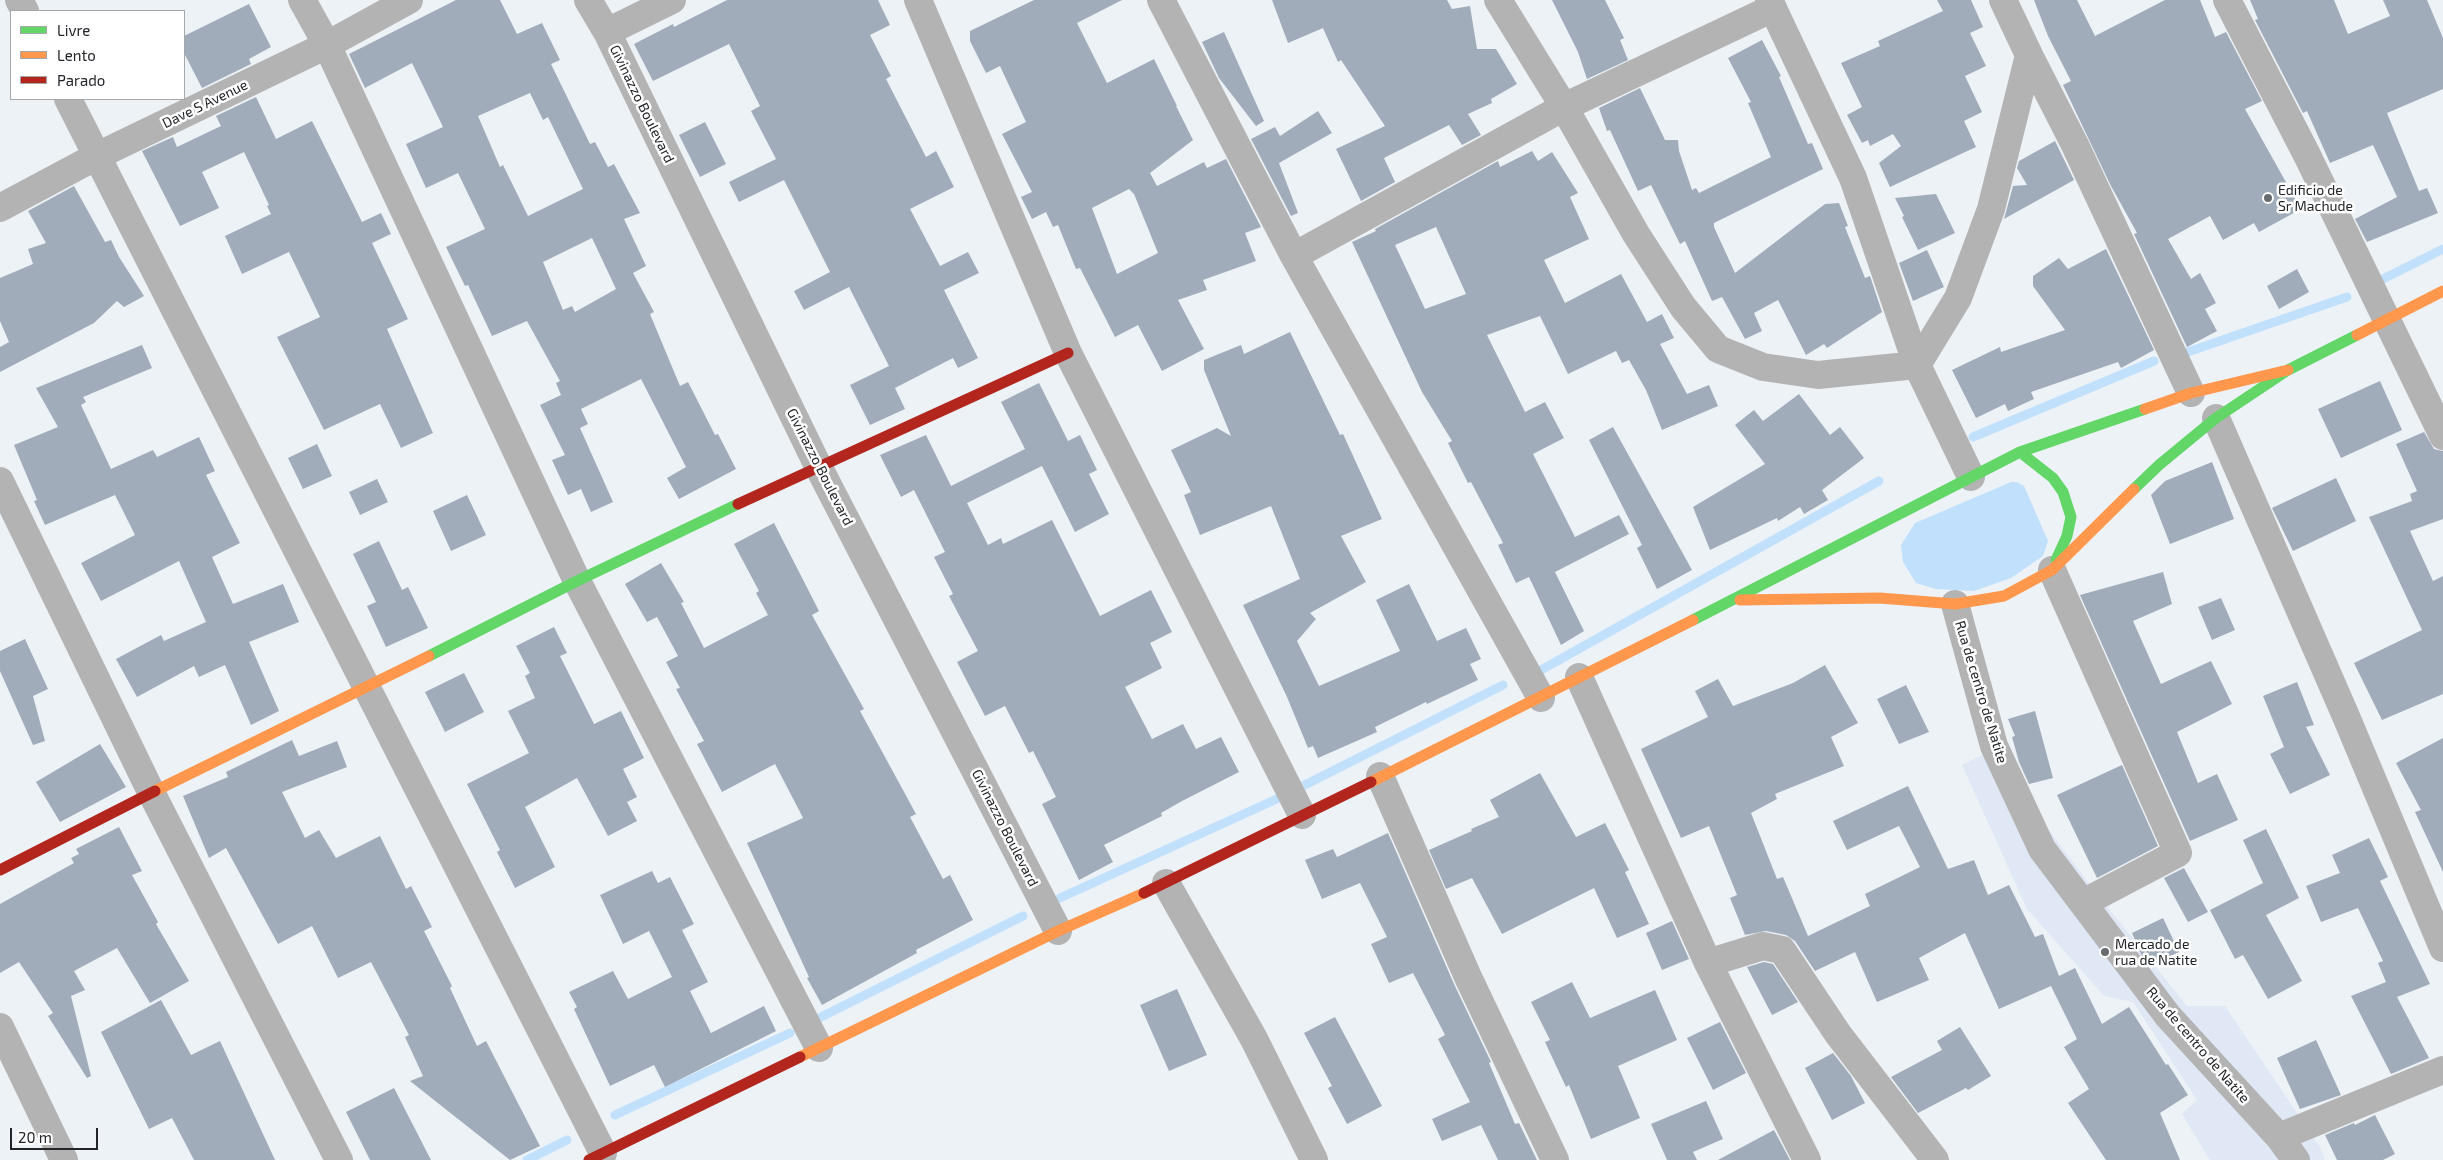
<!DOCTYPE html>
<html>
<head>
<meta charset="utf-8">
<style>
  body { margin:0 }
  #map { position:relative; width:2443px; height:1160px; overflow:hidden; background:#edf2f7; font-family:"Exo 2",sans-serif }
  canvas { display:block }
  .legend { position:absolute; left:10px; top:10px; width:175px; height:90px; box-sizing:border-box; background:#fff; border:1px solid #a6a7a9; margin:0; padding:6px 9px; list-style:none; font-size:15px; color:#212428 }
  .legend li { display:flex; align-items:center; gap:10px; height:25px }
  .legend b { width:25px; border:1px solid #a6a7a9 }
  .scale { position:absolute; left:10px; top:1128px; width:88px; height:22px; box-sizing:border-box; border:2px solid #212428; border-top:0; padding-left:6px; font-size:15px; line-height:18px; white-space:nowrap; color:#212428; -webkit-text-stroke:4px #fff; paint-order:stroke }
</style>
</head>
<body>
<div id="map">
<canvas width="2443" height="1160"></canvas>
<ul class="legend">
<li><b style="height:6px;background:#63d668"></b>Livre</li>
<li><b style="height:6px;background:#ff974d"></b>Lento</li>
<li><b style="height:6px;background:#b3261e"></b>Parado</li>
</ul>
<div class="scale">20 m</div>
</div>
<script>
const ctx = document.querySelector('canvas').getContext('2d');
ctx.lineJoin = 'round';
function fillPath(path, color) {
  ctx.fillStyle = color;
  ctx.fill(path, 'evenodd');
}
function shape(rows) {
  const path = new Path2D();
  for (const r of rows) {
    path.moveTo(r[0], r[1]);
    for (let i = 2; i < r.length; i += 2) path.lineTo(r[i], r[i + 1]);
  }
  return path;
}
function stroke(path, color, width, dash) {
  ctx.strokeStyle = color;
  ctx.lineWidth = width;
  ctx.lineCap = dash ? 'butt' : 'round';
  ctx.setLineDash(dash || []);
  ctx.stroke(path);
}
function write(font, color, halo, rows, align = 'center') {
  ctx.font = font + ' "Exo 2",sans-serif';
  ctx.lineWidth = 5;
  ctx.setLineDash([]);
  ctx.textBaseline = 'middle';
  ctx.strokeStyle = halo;
  ctx.fillStyle = color;
  for (const [text, x, y, turn = 0] of rows) {
    ctx.save();
    ctx.translate(x, y);
    ctx.rotate((+turn || 0) * Math.PI / 180);
    ctx.textAlign = isNaN(turn) ? turn : align;
    if (halo) ctx.strokeText(text, 0, 0);
    ctx.fillText(text, 0, 0);
    ctx.restore();
  }
}
fillPath(shape([
  [2001,746,2027,801,2094,890,2187,1006,2225,1006,2320,1147,2325,1160,2210,1160,2182,1114,2197,1100,2133,1002,2104,996,2027,909,1962,765]
]), '#e0e8f5');
fillPath(shape([
  [2011,482,2017,482,2024,486,2048,541,2043,556,2011,578,1974,591,1936,589,1916,583,1903,562,1901,545,1915,523]
]), '#c0e0fc');
stroke(shape([
  [2383,279,2443,249],
  [2182,354,2347,297],
  [1973,437,2154,361],
  [1541,670,1879,481],
  [1060,898,1281,797,1503,685],
  [821,1017,1023,916],
  [615,1115,790,1033],
  [527,1160,567,1140]
]), '#c0e0fc', 9);
fillPath(shape([
  [456,0,500,0,517,34,542,23,560,60,551,64,590,144,595,142,608,167,614,164,640,213,624,219,646,266,633,273,654,312,650,314,680,386,688,382,715,435,718,434,736,469,679,499,667,478,686,467,641,379,581,409,588,424,580,428,613,502,591,512,581,489,568,495,552,460,565,455,540,405,561,395,556,383,560,381,527,321,492,336,468,285,465,286,446,247,485,229,458,173,426,188,406,144,443,127,412,63,365,88,349,54],
  [530,93,543,120,548,117,583,189,528,216,503,165,500,167,478,116],
  [592,238,616,289,575,312,572,306,563,310,543,262],
  [727,0,878,0,890,25,870,35,891,76,886,79,926,157,936,151,954,187,910,209,940,266,968,252,979,273,944,290,978,358,958,368,953,358,895,388,905,409,870,425,850,385,889,366,849,287,804,310,794,291,830,272,784,180,739,202,729,182,776,159,751,111,760,106,729,44,653,81,634,44,673,24,674,27],
  [1034,0,1122,0,1077,23,1107,83,1154,59,1177,106,1176,106,1193,140,1150,173,1157,186,1204,162,1207,168,1226,159,1261,227,1245,233,1256,261,1203,280,1207,290,1178,300,1204,349,1162,371,1138,325,1115,337,1080,268,1076,269,1058,225,1053,227,1046,212,1032,219,1021,197,1032,192,1002,134,1026,122,1000,66,986,73,970,41,970,31],
  [1129,189,1134,194,1158,253,1117,274,1092,208],
  [1272,0,1447,0,1452,9,1470,6,1477,49,1496,49,1517,84,1491,99,1492,103,1468,114,1481,135,1462,145,1449,125,1384,158,1395,182,1361,201,1336,149,1385,126,1341,60,1338,62,1323,28,1288,43],
  [1552,0,1605,0,1624,38,1620,40,1628,60,1587,79,1578,52],
  [1937,0,1971,0,1983,27,1970,33,1986,66,1965,76,1982,112,1964,121,1976,147,1890,187,1879,163,1901,146,1893,134,1870,146,1868,140,1862,143,1847,115,1862,107,1841,63,1880,46,1878,41,1943,11],
  [2034,0,2077,0,2095,36,2165,0,2200,0,2215,37,2226,32,2262,101,2245,109,2301,209,2259,232,2254,223,2223,240,2210,216,2168,239,2191,279,2200,273,2216,303,2205,309,2217,331,2187,347,2134,234,2137,233,2111,186,2063,85,2071,81,2048,36],
  [2250,0,2334,0,2348,34,2390,16,2383,0,2427,0,2443,38,2443,89,2387,113,2419,191,2427,188,2438,213,2367,242,2355,219,2397,197,2373,145,2330,163,2307,111,2303,113,2255,20,2258,19],
  [249,4,271,47,249,59,251,64,202,88,184,53,184,36],
  [1224,32,1264,121,1256,126,1219,78,1202,42],
  [1762,40,1781,76,1779,77,1808,144,1812,143,1823,169,1714,223,1714,227,1735,273,1825,204,1839,203,1848,226,1845,227,1865,278,1870,276,1882,312,1827,348,1824,344,1806,355,1778,300,1754,313,1762,331,1745,339,1722,297,1712,301,1685,241,1680,244,1651,185,1638,191,1610,130,1607,131,1599,108,1640,88,1665,140,1678,140,1679,151,1692,190,1696,188,1699,193,1771,157,1748,103,1751,102,1728,58],
  [256,97,276,139,312,121,362,222,381,213,391,234,372,243,408,319,387,329,433,433,401,448,380,404,324,430,277,337,320,317,289,252,242,274,225,236,271,214,267,206,269,205,244,152,202,172,219,208,180,226,142,151,173,137,177,147,221,126,216,116],
  [1318,111,1332,133,1279,163,1298,213,1291,216,1251,139,1275,127,1280,136],
  [705,122,726,164,700,177,679,135],
  [2055,141,2074,180,2004,219,2013,186,2027,185,2017,168,2019,161],
  [1532,151,1538,161,1552,152,1578,193,1570,197,1589,239,1544,260,1565,303,1621,274,1647,322,1662,314,1674,338,1660,344,1687,394,1709,385,1718,406,1662,430,1646,390,1629,360,1622,363,1616,351,1568,374,1540,316,1487,335,1525,412,1545,402,1564,438,1533,454,1575,537,1619,515,1629,534,1555,572,1584,631,1561,645,1529,577,1516,583,1498,545,1503,543,1471,482,1468,483,1448,443,1452,441,1422,392,1352,242,1376,231,1375,229,1498,161,1500,167],
  [1436,227,1466,294,1425,309,1395,245],
  [74,186,105,242,111,240,119,257,144,296,124,307,117,301,94,323,0,372,0,347,9,342,0,321,0,278,33,264,28,249,46,243,28,211],
  [1936,194,1955,233,1918,250,1902,217,1904,216,1895,198],
  [2106,249,2154,350,2121,368,2118,362,2031,392,2034,399,2008,411,2005,404,1976,418,1952,370,2000,347,2001,352,2065,330,2033,286,2033,276,2059,258,2068,269],
  [1927,250,1944,287,1913,301,1899,263],
  [2297,269,2309,292,2279,309,2267,286],
  [1290,332,1340,435,1343,434,1382,519,1341,536,1366,582,1310,613,1316,619,1297,641,1319,686,1400,651,1376,600,1409,584,1437,641,1466,628,1481,659,1470,664,1478,680,1427,704,1426,702,1375,727,1377,732,1318,758,1313,746,1308,748,1287,697,1243,605,1300,579,1271,506,1200,535,1184,495,1191,492,1171,450,1217,428,1231,436,1204,370,1204,360,1241,345,1244,354],
  [142,345,152,368,83,397,86,402,81,405,111,469,153,450,157,457,199,437,215,471,206,475,240,543,212,557,233,604,283,584,299,622,249,642,279,711,251,725,225,665,199,677,194,666,137,697,116,659,161,635,164,641,206,622,179,561,101,601,81,563,135,535,115,495,45,525,34,501,37,500,14,445,58,427,36,388],
  [2380,381,2402,430,2341,458,2318,409],
  [1039,383,1068,441,1080,435,1097,470,1089,474,1109,514,1075,532,1042,466,967,503,988,545,1001,538,1003,544,1052,520,1100,616,1151,590,1172,632,1150,643,1162,668,1125,687,1152,739,1183,724,1196,749,1221,737,1239,772,1182,801,1161,813,1162,816,1104,845,1113,862,1079,880,1042,804,1056,797,1033,751,1029,753,1005,706,985,716,957,662,978,651,949,596,953,594,934,557,945,552,914,490,901,497,880,455,926,435,951,486,1025,449,1001,402],
  [1799,394,1830,435,1840,427,1864,458,1822,490,1828,500,1804,514,1800,507,1778,521,1777,518,1710,550,1693,507,1765,464,1735,425,1754,410,1763,421],
  [1613,427,1692,570,1657,589,1637,548,1642,545,1589,440],
  [2424,432,2434,449,2443,451,2443,519,2410,531,2433,581,2443,576,2443,694,2382,720,2354,663,2422,630,2369,517,2412,501,2410,494,2417,491,2396,444],
  [317,444,332,476,303,489,288,458],
  [2212,462,2234,519,2170,544,2151,495,2165,481],
  [2336,478,2356,521,2293,551,2272,508],
  [377,479,388,502,360,515,349,492],
  [467,495,486,535,451,551,433,511],
  [774,523,819,611,812,615,864,709,860,711,916,814,910,817,943,879,950,875,973,920,916,950,917,953,822,1005,807,978,809,977,747,843,803,818,800,812,775,764,722,792,697,744,704,741,676,689,680,688,666,662,678,656,657,617,647,622,625,584,661,563,684,602,681,603,704,648,768,615,756,593,759,591,734,544],
  [379,541,402,590,408,587,428,628,386,647,367,606,376,602,353,554],
  [2163,572,2172,604,2133,621,2161,684,2211,661,2232,704,2177,732,2198,783,2217,774,2238,820,2190,841,2080,595],
  [2221,598,2235,630,2212,640,2198,607],
  [554,627,567,653,560,656,594,724,621,711,644,758,623,769,637,797,627,802,637,821,608,836,577,778,525,807,555,867,515,888,497,852,500,850,467,784,529,753,508,711,535,698,525,676,530,673,516,646],
  [25,639,48,689,33,696,45,741,33,745,0,671,0,651],
  [1825,665,1858,723,1831,737,1844,766,1775,794,1777,799,1751,813,1777,879,1783,877,1808,936,1870,906,1865,894,1920,867,1899,826,1847,850,1833,821,1908,786,1948,869,1974,860,1988,895,2009,885,2035,937,2043,934,2059,976,2075,968,2102,1024,2129,1007,2166,1065,2168,1064,2188,1095,2160,1113,2180,1160,2106,1160,2068,1103,2089,1089,2064,1047,2077,1039,2051,986,1999,1009,1965,933,1919,958,1929,980,1877,1002,1855,952,1815,971,1795,941,1786,935,1766,931,1745,935,1730,898,1737,895,1709,826,1681,838,1641,749,1708,717,1695,691,1718,679,1733,706,1793,683],
  [464,673,484,712,445,732,425,692],
  [2297,682,2314,725,2306,727,2330,775,2290,794,2270,754,2284,747,2263,696],
  [1906,685,1929,732,1899,744,1877,699],
  [2035,711,2053,778,2029,784,2019,762,2012,737,2015,736,2008,719],
  [2443,738,2443,872,2415,812,2421,810,2396,763],
  [292,740,299,756,337,741,347,767,282,792,305,838,319,830,336,858,380,836,406,889,411,886,432,927,424,931,452,986,450,988,477,1046,486,1041,540,1146,510,1160,410,1081,423,1076,405,1037,409,1035,371,962,338,978,312,926,278,944,226,848,209,858,183,796,228,777,226,772],
  [100,744,126,787,60,822,36,782],
  [2122,765,2158,846,2097,878,2057,795],
  [1540,773,1576,837,1605,823,1629,870,1625,872,1649,924,1617,938,1594,888,1502,934,1472,878,1446,889,1429,850,1472,831,1471,829,1499,817,1490,800],
  [119,827,142,871,132,875,158,922,156,924,189,981,150,1003,117,948,74,971,85,990,71,996,91,1076,87,1078,48,1016,53,1013,19,962,0,973,0,904,74,863,71,858,79,854,76,849],
  [2266,829,2299,898,2266,915,2302,981,2268,999,2243,955,2235,959,2210,910,2263,883,2243,840],
  [1388,833,1454,984,1491,1062,1489,1063,1515,1124,1519,1123,1537,1160,1498,1160,1481,1125,1442,1141,1432,1119,1470,1102,1438,1039,1445,1035,1413,973,1389,983,1371,944,1387,937,1360,883,1322,899,1305,860,1333,849,1337,857],
  [2369,838,2388,877,2380,881,2430,984,2397,997,2429,1058,2391,1074,2351,996,2386,982,2378,963,2383,961,2358,908,2321,922,2306,886,2340,873,2332,855],
  [2184,868,2208,912,2188,922,2164,878],
  [652,871,658,883,670,877,694,924,682,930,708,982,690,991,711,1033,764,1006,776,1031,665,1087,654,1065,610,1086,574,1009,577,1007,569,992,613,971,628,999,672,977,649,931,623,944,600,895],
  [2163,918,2179,952,2150,966,2142,956,2132,933],
  [1672,921,1689,959,1662,970,1646,933],
  [1764,962,1773,964,1798,1002,1772,1015,1747,967],
  [1572,982,1590,1018,1655,990,1677,1040,1618,1066,1640,1118,1591,1139,1569,1085,1566,1087,1545,1042,1550,1040,1531,1002],
  [1177,989,1207,1055,1169,1071,1140,1005],
  [161,1000,191,1055,220,1041,275,1160,194,1160,172,1118,149,1129,101,1032],
  [1335,1017,1382,1106,1347,1124,1328,1088,1332,1086,1304,1033],
  [1720,1022,1746,1073,1713,1090,1687,1038],
  [1960,1027,1991,1076,1968,1090,1966,1088,1918,1113,1891,1077,1942,1050,1937,1041],
  [2316,1040,2341,1095,2300,1109,2277,1058],
  [1833,1053,1851,1076,1865,1103,1832,1120,1805,1068],
  [394,1088,431,1160,370,1160,346,1112],
  [1706,1101,1723,1139,1693,1152,1697,1160,1667,1160,1651,1124],
  [2375,1115,2395,1154,2383,1160,2337,1160,2325,1135,2354,1123,2355,1125],
  [1774,1130,1790,1160,1718,1160]
]), '#a0acba');
stroke(shape([
  [19,0,25,11],
  [302,0,327,45,577,581,819,1048],
  [588,0,607,32,818,466,1058,931],
  [918,0,1068,353,1302,815],
  [1161,0,1294,256,1541,698],
  [1498,0,1564,107,1636,234,1683,307,1718,349,1763,367,1818,375,1917,365,1958,298,1991,209,2029,55,2003,0],
  [1769,0,1853,178,1917,365,1971,477],
  [2227,0,2307,155,2443,436],
  [607,32,672,0],
  [2029,55,2075,145,2191,393],
  [68,99,603,1153],
  [0,208,97,156,327,45,409,0],
  [1294,256,1564,107,1773,8],
  [2216,418,2345,714,2443,948],
  [0,481,152,794,339,1160],
  [2052,570,2178,853,2083,903],
  [1955,604,1994,746,2042,849,2168,1016,2279,1137,2296,1160],
  [1579,677,1708,963,1807,1160],
  [1380,776,1468,977,1555,1160],
  [1166,883,1254,1039,1314,1160],
  [1708,963,1763,946,1782,950,1838,1034,1935,1160],
  [0,1027,64,1160],
  [2279,1137,2443,1070]
]), '#b3b3b3', 28);
stroke(shape([
  [2020,452,2053,478,2063,492,2071,517,2067,536,2056,560],
  [2134,489,2159,465,2216,418,2288,370,2357,335],
  [1693,620,2020,452,2145,409],
  [429,656,577,581,738,504]
]), '#63d668', 11);
stroke(shape([
  [2357,335,2443,291],
  [2145,409,2191,393,2288,370],
  [1740,600,1880,598,1955,604,2004,596,2052,570,2134,489],
  [1371,782,1693,620],
  [155,791,429,656],
  [800,1057,1058,931,1144,893]
]), '#ff974d', 11);
stroke(shape([
  [738,504,1068,353],
  [0,870,155,791],
  [1144,893,1371,782],
  [589,1160,800,1057]
]), '#b3261e', 11);
for (const [x, y, r, color] of [
  [2268,198,5,"#686c70"],
  [2105,952,5,"#686c70"]
]) {
  const dot = new Path2D();
  dot.arc(x, y, r, 0, 2 * Math.PI);
  ctx.fillStyle = color;
  ctx.fill(dot);
  stroke(dot, '#fff', 2);
}
write('14px', '#212428', '#fff', [
  ["Dave S Avenue",205,104,-26],
  ["Givinazzo Boulevard",642,104,64],
  ["Givinazzo Boulevard",820,467,63],
  ["Rua de centro de Natite",1981,692,73],
  ["Givinazzo Boulevard",1005,828,63],
  ["Rua de centro de Natite",2198,1045,49]
]);
write('14px', '#212428', '#fff', [
  ["Edificio de",2278,190],
  ["Sr Machude",2278,206],
  ["Mercado de",2115,944],
  ["rua de Natite",2115,960]
], 'left');
</script>
</body>
</html>
